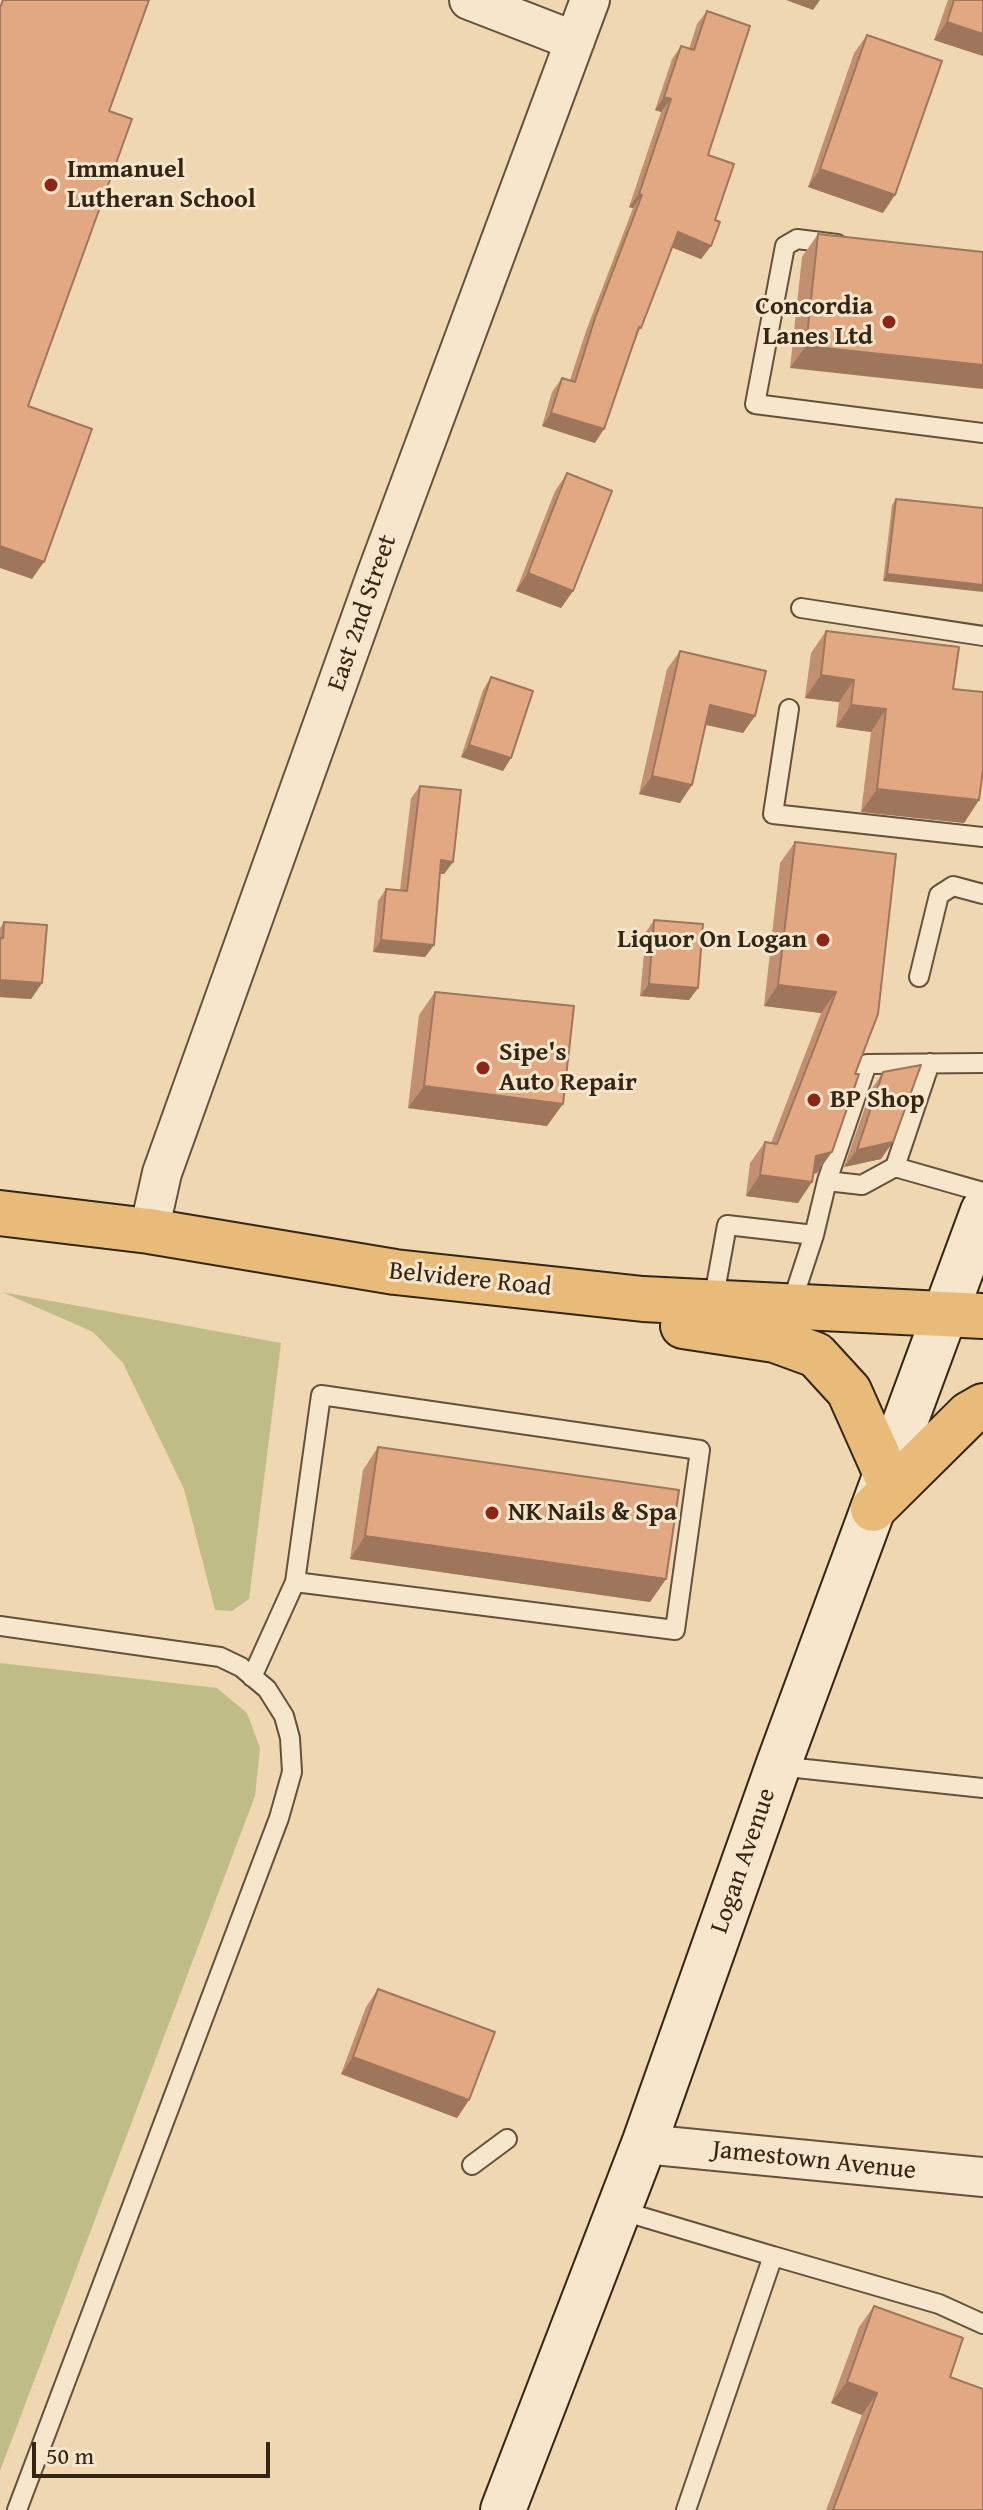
<!DOCTYPE html>
<html>
<head>
<meta charset="utf-8">
<style>
  body { margin:0 }
  #map { position:relative; width:983px; height:2510px; overflow:hidden; background:#efd8b1; font-family:"Gentium Book Plus",serif }
  canvas { display:block }
  .scale { position:absolute; left:32px; top:2442px; width:238px; height:36px; box-sizing:border-box; border:4px solid #342613; border-top:0; padding-left:10px; font-size:24px; line-height:28px; white-space:nowrap; color:#342613; -webkit-text-stroke:6px #f5e6cc; paint-order:stroke }
</style>
</head>
<body>
<div id="map">
<canvas width="983" height="2510"></canvas>
<div class="scale">50 m</div>
</div>
<script>
const ctx = document.querySelector('canvas').getContext('2d');
ctx.lineJoin = 'round';
function fillPath(path, color) {
  ctx.fillStyle = color;
  ctx.fill(path, 'evenodd');
}
function shape(rows) {
  const path = new Path2D();
  for (const r of rows) {
    path.moveTo(r[0], r[1]);
    for (let i = 2; i < r.length; i += 2) path.lineTo(r[i], r[i + 1]);
  }
  return path;
}
function stroke(path, color, width, dash) {
  ctx.strokeStyle = color;
  ctx.lineWidth = width;
  ctx.lineCap = dash ? 'butt' : 'round';
  ctx.setLineDash(dash || []);
  ctx.stroke(path);
}
function write(font, color, halo, rows, align = 'center') {
  ctx.font = font + ' "Gentium Book Plus",serif';
  ctx.lineWidth = 6;
  ctx.setLineDash([]);
  ctx.textBaseline = 'middle';
  ctx.strokeStyle = halo;
  ctx.fillStyle = color;
  for (const [text, x, y, turn = 0] of rows) {
    ctx.save();
    ctx.translate(x, y);
    ctx.rotate((+turn || 0) * Math.PI / 180);
    ctx.textAlign = isNaN(turn) ? turn : align;
    if (halo) ctx.strokeText(text, 0, 0);
    ctx.fillText(text, 0, 0);
    ctx.restore();
  }
}
fillPath(shape([
  [2,1292,281,1343,249,1599,232,1611,215,1610,184,1489,123,1363,93,1332],
  [0,1663,217,1688,247,1713,260,1748,255,1796,0,2471]
]), '#c0bc87');
const service = shape([
  [837,244,797,239,785,246,755,404,983,433],
  [801,608,983,636],
  [789,709,773,814,983,837],
  [919,977,939,895,953,886,983,894],
  [930,1063,895,1167,983,1192],
  [827,1181,862,1185,895,1167],
  [713,1302,727,1225,814,1235],
  [791,1305,814,1235,827,1181,867,1064,983,1063],
  [0,1626,220,1657,241,1667,267,1689,284,1716,290,1738,292,1772,279,1818,17,2510],
  [252,1677,295,1582,321,1395,700,1450,675,1630,295,1582],
  [778,1766,983,1788],
  [472,2165,507,2139],
  [619,2210,773,2256,686,2510],
  [773,2256,939,2304,983,2324]
]);
const minor = shape([
  [469,0,575,41],
  [149,1231,162,1173,377,573,590,0],
  [644,2144,983,2177]
]);
const secondary = shape([
  [503,2510,644,2144,778,1766,983,1211]
]);
const primary = shape([
  [0,1213,149,1231,395,1272,643,1299,983,1316],
  [683,1326,775,1340,816,1355,849,1391,886,1474],
  [873,1509,969,1414,983,1406]
]);
stroke(service, '#63523a', 22);
stroke(minor, '#63523a', 42);
stroke(secondary, '#342613', 48);
stroke(primary, '#342613', 48);
stroke(service, '#f5e6cc', 18);
stroke(minor, '#f5e6cc', 38);
stroke(secondary, '#f5e6cc', 44);
stroke(primary, '#e8bc78', 44);
fillPath(shape([
  [948,0,983,0,983,56,934,40],
  [707,11,708,155,715,220,711,246,701,259,672,247,595,443,542,426,552,392,562,378,570,380,586,331,633,208,629,207,661,112,655,110,672,59,681,46,689,49,697,24],
  [867,35,883,213,808,187,854,53],
  [818,234,983,252,790,368,802,257],
  [567,473,573,591,561,608,516,591,555,491],
  [896,499,983,508,883,581,892,505],
  [826,631,953,689,979,800,964,823,861,812,871,732,836,727,839,702,805,698,811,653],
  [680,651,755,716,743,733,706,725,680,803,639,794,667,669],
  [491,677,511,758,503,771,461,757,483,690],
  [420,786,453,862,444,874,440,873,434,945,425,957,373,952,378,901,386,889,400,890,411,798],
  [795,842,896,854,817,1173,814,1174,798,1203,746,1196,750,1163,765,1142,771,1143,821,1013,764,1006,780,863],
  [654,920,698,988,689,1000,640,996,646,932],
  [4,922,42,983,31,999,0,997,0,928],
  [435,992,547,1126,408,1108,419,1015],
  [883,1072,881,1159,844,1167,871,1090],
  [378,1447,666,1579,650,1602,350,1559,363,1470],
  [378,1989,469,2100,457,2118,341,2074,366,2007],
  [874,2306,950,2377,983,2510,826,2510,862,2415,831,2403,859,2327]
]), '#c29070');
fillPath(shape([
  [786,0,820,0,813,10],
  [947,22,983,34,983,56,934,40],
  [664,97,671,99,661,112,655,110],
  [820,169,895,195,883,213,808,187],
  [639,194,642,195,633,208,629,207],
  [678,232,711,246,701,259,668,246],
  [806,346,983,365,983,389,790,368],
  [551,413,604,429,595,443,542,426],
  [0,546,44,562,32,579,0,568],
  [528,573,573,591,561,608,516,591],
  [887,574,983,585,983,592,883,581],
  [821,675,854,680,839,702,805,698],
  [710,705,755,716,743,733,698,723],
  [851,705,886,709,871,732,836,727],
  [469,745,511,758,503,771,461,757],
  [652,776,692,785,680,803,639,794],
  [877,789,979,800,964,823,861,812],
  [441,860,453,862,444,874,432,873],
  [381,940,434,945,425,957,373,952],
  [0,980,42,983,31,999,0,997],
  [649,984,698,988,689,1000,640,996],
  [778,985,836,992,821,1013,764,1006],
  [424,1086,563,1104,547,1126,408,1108],
  [893,1142,881,1159,844,1167,857,1150],
  [832,1152,817,1173,801,1177,816,1156],
  [760,1175,812,1182,798,1203,746,1196],
  [365,1536,666,1579,650,1602,350,1559],
  [353,2057,469,2100,457,2118,341,2074],
  [847,2382,877,2393,862,2415,831,2403]
]), '#9e765b');
const building = shape([
  [3,0,149,0,109,111,132,119,28,406,92,429,44,562,0,546,0,8,3,0],
  [954,0,983,0,983,34,947,22,954,0],
  [707,11,750,26,708,155,734,164,715,220,720,222,711,246,678,232,641,328,639,327,604,429,551,413,562,378,575,382,595,318,642,195,639,194,671,99,664,97,681,46,694,50,707,11],
  [867,35,942,61,895,195,820,169,867,35],
  [818,234,983,252,983,365,806,346,818,234],
  [567,473,612,491,573,591,528,573,567,473],
  [896,499,983,508,983,585,887,574,896,499],
  [826,631,959,647,953,689,983,692,983,770,979,800,877,789,886,709,851,705,854,680,821,675,826,631],
  [680,651,766,671,755,716,710,705,692,785,652,776,680,651],
  [491,677,533,691,511,758,469,745,491,677],
  [420,786,461,790,453,862,441,860,434,945,381,940,386,889,407,891,420,786],
  [795,842,896,854,878,1014,855,1074,859,1074,832,1152,816,1156,812,1182,760,1175,765,1142,777,1144,836,992,778,985,795,842],
  [654,920,703,924,698,988,649,984,654,920],
  [4,922,47,925,42,983,0,980,0,938,3,938,4,922],
  [435,992,574,1006,563,1104,424,1086,435,992],
  [921,1065,893,1142,857,1150,883,1072,921,1065],
  [378,1447,679,1490,666,1579,365,1536,378,1447],
  [378,1989,495,2032,469,2100,353,2057,378,1989],
  [874,2306,963,2338,950,2377,983,2389,983,2510,833,2510,877,2393,847,2382,874,2306]
]);
fillPath(building, '#e1a882');
stroke(building, '#9e765b', 2);
for (const [x, y, r, color] of [
  [51,185,8,"#8f2418"],
  [889,322,8,"#8f2418"],
  [823,940,8,"#8f2418"],
  [483,1068,8,"#8f2418"],
  [814,1100,8,"#8f2418"],
  [492,1513,8,"#8f2418"]
]) {
  const dot = new Path2D();
  dot.arc(x, y, r, 0, 2 * Math.PI);
  ctx.fillStyle = color;
  ctx.fill(dot);
  stroke(dot, '#f5e6cc', 3);
}
write('bold 26px', '#342613', '#f5e6cc', [
  ["Immanuel",67,170],
  ["Lutheran School",67,200],
  ["Concordia",873,307,"right"],
  ["Lanes Ltd",873,337,"right"],
  ["Liquor On Logan",807,940,"right"],
  ["Sipe's",499,1053],
  ["Auto Repair",499,1083],
  ["BP Shop",830,1100],
  ["NK Nails & Spa",508,1513]
], 'left');
write('26px', '#342613', '#f5e6cc', [
  ["East 2nd Street",363,613,-71],
  ["Belvidere Road",470,1280,6],
  ["Logan Avenue",744,1861,-71],
  ["Jamestown Avenue",814,2161,6]
]);
</script>
</body>
</html>
